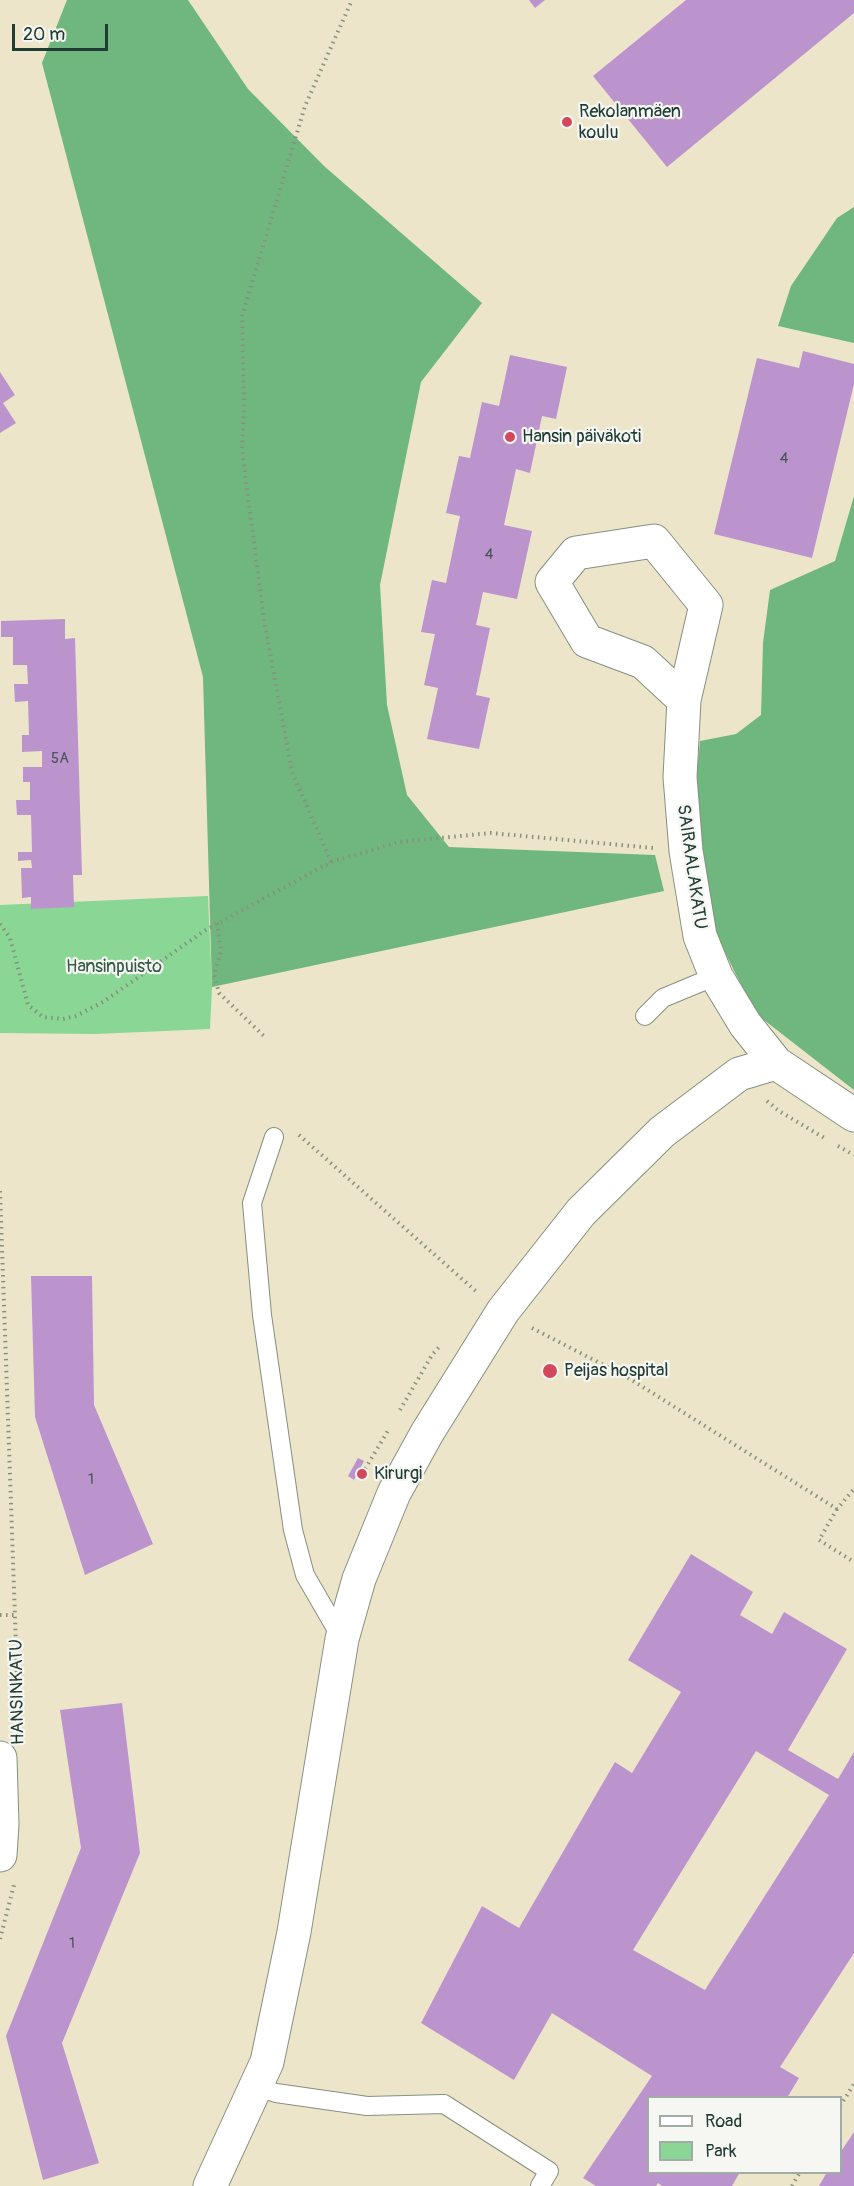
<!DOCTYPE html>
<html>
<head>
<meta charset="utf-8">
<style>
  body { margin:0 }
  #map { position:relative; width:854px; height:2186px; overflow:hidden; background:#ece5ca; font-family:Pangolin,sans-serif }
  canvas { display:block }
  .legend { position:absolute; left:647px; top:2096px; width:195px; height:78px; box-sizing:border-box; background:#f6f6f2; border:2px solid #a0aca6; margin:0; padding:8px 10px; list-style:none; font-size:18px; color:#1f3d34 }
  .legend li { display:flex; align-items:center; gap:12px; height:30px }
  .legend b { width:30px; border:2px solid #a0aca6 }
  .scale { position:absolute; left:12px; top:24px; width:96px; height:27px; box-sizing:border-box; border:3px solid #1f3d34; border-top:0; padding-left:8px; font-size:18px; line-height:21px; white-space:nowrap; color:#1f3d34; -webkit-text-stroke:4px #f6f6f2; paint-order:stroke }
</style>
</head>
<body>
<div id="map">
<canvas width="854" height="2186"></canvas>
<ul class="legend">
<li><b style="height:8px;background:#fff"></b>Road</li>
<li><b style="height:16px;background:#8ad694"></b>Park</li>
</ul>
<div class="scale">20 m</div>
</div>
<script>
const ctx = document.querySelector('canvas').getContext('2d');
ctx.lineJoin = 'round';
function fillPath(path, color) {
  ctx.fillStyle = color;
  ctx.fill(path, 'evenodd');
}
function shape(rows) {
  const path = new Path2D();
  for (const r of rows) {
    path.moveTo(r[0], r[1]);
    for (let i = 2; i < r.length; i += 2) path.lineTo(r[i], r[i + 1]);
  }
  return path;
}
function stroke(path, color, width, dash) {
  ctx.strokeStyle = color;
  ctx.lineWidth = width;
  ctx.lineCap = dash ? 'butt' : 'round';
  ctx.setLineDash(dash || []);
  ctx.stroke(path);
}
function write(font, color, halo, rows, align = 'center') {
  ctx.font = font + ' Pangolin,sans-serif';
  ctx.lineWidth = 4.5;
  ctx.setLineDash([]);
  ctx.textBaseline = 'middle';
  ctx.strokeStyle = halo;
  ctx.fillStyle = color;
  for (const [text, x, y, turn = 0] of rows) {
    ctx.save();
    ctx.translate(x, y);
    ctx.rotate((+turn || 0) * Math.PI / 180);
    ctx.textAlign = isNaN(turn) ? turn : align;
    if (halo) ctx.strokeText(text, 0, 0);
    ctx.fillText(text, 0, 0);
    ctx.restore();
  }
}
fillPath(shape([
  [208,896,212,987,210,1029,96,1034,0,1033,0,905]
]), '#8ad694');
fillPath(shape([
  [67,0,188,0,248,89,324,166,482,303,421,382,380,585,387,705,407,795,449,847,655,855,664,891,212,987,203,677,42,63],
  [854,207,854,343,778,326,791,286,837,218],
  [854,496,854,1090,755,1013,717,936,705,872,696,783,700,741,736,734,761,715,763,643,770,590,835,561]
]), '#6fb77e');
fillPath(shape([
  [529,0,545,0,535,8],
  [686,0,854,0,854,13,667,167,593,76],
  [803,351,854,364,854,384,812,558,714,534,757,358,799,368],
  [510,355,567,367,556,419,542,416,530,473,516,469,504,525,532,531,517,599,483,592,476,625,490,628,476,695,490,698,479,749,427,739,438,688,424,685,435,634,421,632,432,580,446,583,460,516,446,513,459,456,470,458,482,402,499,406],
  [0,372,15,395,3,403,16,423,0,433],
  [65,619,65,639,75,638,82,875,73,875,74,907,31,909,31,897,22,898,21,868,32,868,31,860,18,861,18,852,32,852,31,815,17,815,16,800,30,800,30,782,23,782,23,767,42,767,42,751,22,752,22,735,29,735,28,701,15,702,14,684,28,684,27,665,13,665,13,637,1,637,1,621],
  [31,1276,92,1276,94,1405,153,1544,85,1575,35,1417],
  [358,1458,364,1461,354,1480,348,1476],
  [691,1554,753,1592,740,1615,772,1634,784,1612,847,1649,788,1750,838,1779,854,1752,854,1953,780,2067,799,2078,787,2098,648,2098,648,2172,740,2172,732,2186,662,2186,658,2183,656,2186,596,2186,583,2178,652,2076,552,2013,514,2080,421,2023,482,1906,519,1928,615,1762,632,1773,681,1692,628,1660],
  [756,1751,829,1795,705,1990,633,1950],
  [122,1703,140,1853,62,2043,99,2163,43,2180,6,2036,81,1848,60,1710],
  [854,2132,854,2186,819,2186,827,2172,840,2172,840,2153]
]), '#bc94cd');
const service = shape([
  [645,1016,663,998,716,976],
  [274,1137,252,1203,262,1315,293,1530,305,1575,342,1639],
  [257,2087,276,2093,367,2106,444,2104,549,2171,540,2186]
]);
const minor = shape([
  [684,700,643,662,587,641,552,582,576,553,654,541,706,605,684,700,680,777,686,851,700,936,716,976,745,1024,776,1063,854,1115],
  [0,1758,2,1824,0,1855],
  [210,2186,267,2062,294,1932,342,1639,359,1579,394,1493,427,1433,503,1311,581,1212,662,1132,739,1074,776,1063]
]);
stroke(service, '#86917f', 20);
stroke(minor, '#86917f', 35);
stroke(shape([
  [331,862,292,772,264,620,242,450,244,404,242,316,305,106,352,0],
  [217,923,221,952,214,974,219,993,265,1037],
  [0,924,10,938,28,1005,43,1017,63,1019,76,1016,103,1002,204,931,331,862,399,842,491,833,653,848],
  [767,1101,779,1111,826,1139],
  [299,1135,478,1293],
  [838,1146,854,1155],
  [0,1191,19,1731],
  [532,1328,627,1377,837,1509,854,1489],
  [400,1410,432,1355,441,1345],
  [362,1474,389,1429],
  [837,1509,819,1540,854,1562],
  [0,1615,16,1615],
  [0,1939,14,1885],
  [840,2106,854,2084],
  [792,2186,800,2172]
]), '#86917f', 4, [1.5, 4.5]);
stroke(service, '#fff', 18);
stroke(minor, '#fff', 33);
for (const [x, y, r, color] of [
  [567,122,6,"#d1495b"],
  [510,437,6,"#d1495b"],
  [550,1371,8,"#d1495b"],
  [362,1474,6,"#d1495b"]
]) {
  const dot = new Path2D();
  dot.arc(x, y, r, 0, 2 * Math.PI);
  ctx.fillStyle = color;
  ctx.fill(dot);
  stroke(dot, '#f6f6f2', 2);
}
write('15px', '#46535a', null, [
  ["4",784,459],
  ["4",489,555],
  ["5A",60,759],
  ["1",91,1480],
  ["1",72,1944]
]);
write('18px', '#1f3d34', '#f6f6f2', [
  ["Rekolanmäen",579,112],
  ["koulu",579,133],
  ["Hansin päiväkoti",522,437],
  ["Peijas hospital",564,1371],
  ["Kirurgi",374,1474]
], 'left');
write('18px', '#1f3d34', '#f6f6f2', [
  ["SAIRAALAKATU",691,867,82],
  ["HANSINKATU",18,1692,-91]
]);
write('18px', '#345c47', '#f6f6f2', [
  ["Hansinpuisto",114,967]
]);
</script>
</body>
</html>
